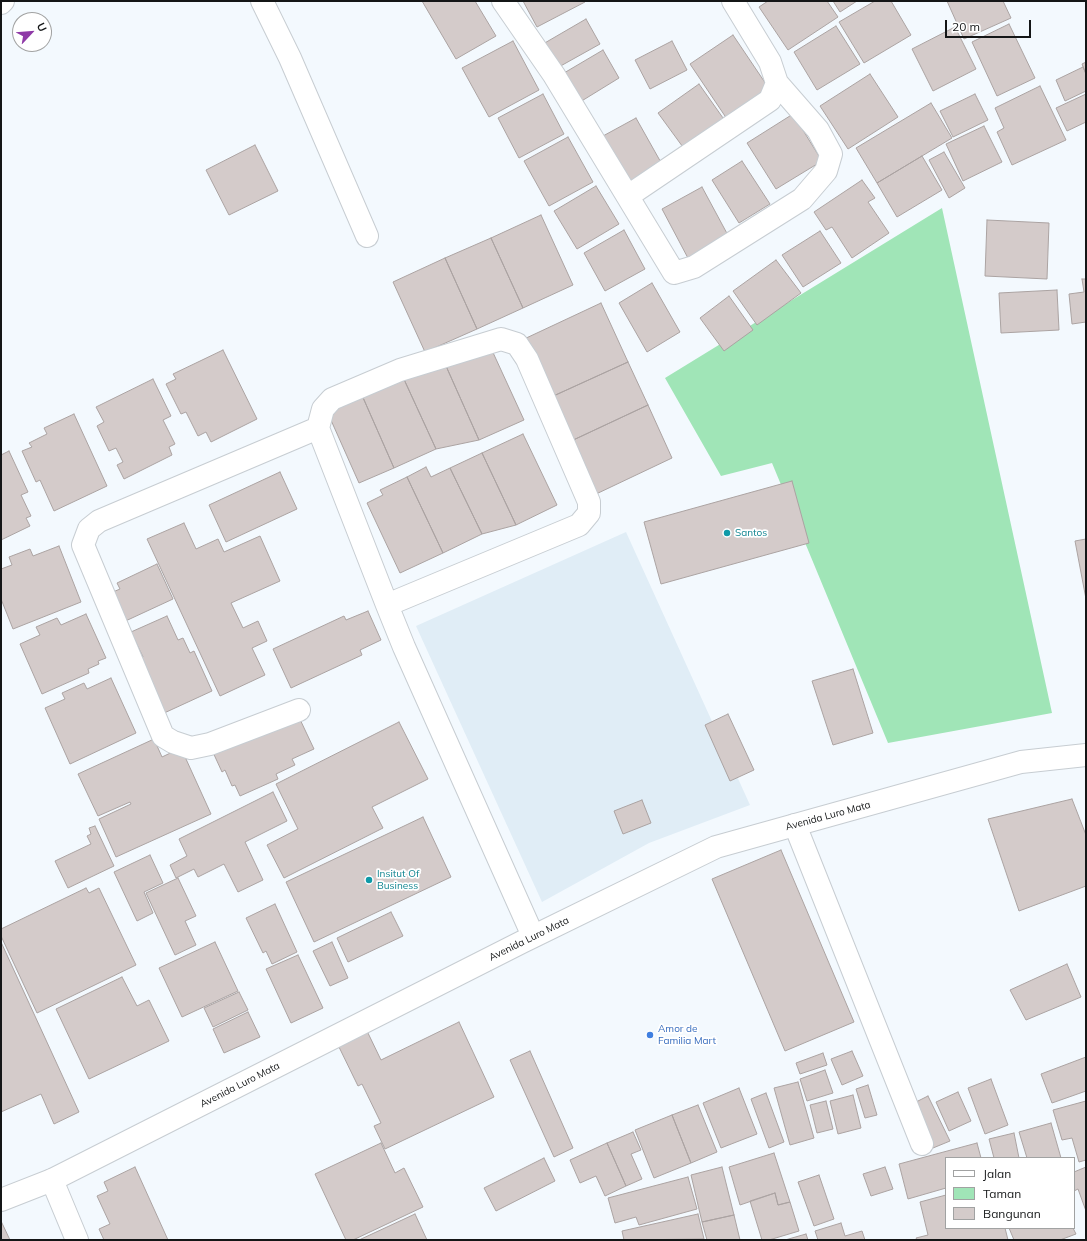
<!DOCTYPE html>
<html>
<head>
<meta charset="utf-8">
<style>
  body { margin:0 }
  #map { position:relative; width:1087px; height:1241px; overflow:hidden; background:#f3f9fe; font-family:Mulish,sans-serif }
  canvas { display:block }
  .frame { position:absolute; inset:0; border:2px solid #141617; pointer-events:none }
  .legend { position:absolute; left:945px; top:1157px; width:130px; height:72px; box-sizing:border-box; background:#fff; border:1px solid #a1a2a2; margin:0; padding:5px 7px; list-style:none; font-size:12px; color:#141617 }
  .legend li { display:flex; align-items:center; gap:8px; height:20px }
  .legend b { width:20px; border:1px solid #a1a2a2 }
  .north { position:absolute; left:12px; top:12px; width:40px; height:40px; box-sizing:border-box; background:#fff; border:1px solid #a1a2a2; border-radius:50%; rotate:64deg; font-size:11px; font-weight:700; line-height:16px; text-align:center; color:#141617 }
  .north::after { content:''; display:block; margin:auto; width:14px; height:18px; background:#8f3aa7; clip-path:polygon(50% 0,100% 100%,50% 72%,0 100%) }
  .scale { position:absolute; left:945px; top:20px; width:86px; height:18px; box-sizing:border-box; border:2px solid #141617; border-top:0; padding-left:5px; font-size:12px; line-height:14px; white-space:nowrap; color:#141617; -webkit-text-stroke:3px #fff; paint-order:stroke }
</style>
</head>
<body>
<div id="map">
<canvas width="1087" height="1241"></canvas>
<div class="frame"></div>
<ul class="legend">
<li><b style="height:5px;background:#fff"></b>Jalan</li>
<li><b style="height:11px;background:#a0e5b7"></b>Taman</li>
<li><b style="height:11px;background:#d4cbca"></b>Bangunan</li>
</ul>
<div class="north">U</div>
<div class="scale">20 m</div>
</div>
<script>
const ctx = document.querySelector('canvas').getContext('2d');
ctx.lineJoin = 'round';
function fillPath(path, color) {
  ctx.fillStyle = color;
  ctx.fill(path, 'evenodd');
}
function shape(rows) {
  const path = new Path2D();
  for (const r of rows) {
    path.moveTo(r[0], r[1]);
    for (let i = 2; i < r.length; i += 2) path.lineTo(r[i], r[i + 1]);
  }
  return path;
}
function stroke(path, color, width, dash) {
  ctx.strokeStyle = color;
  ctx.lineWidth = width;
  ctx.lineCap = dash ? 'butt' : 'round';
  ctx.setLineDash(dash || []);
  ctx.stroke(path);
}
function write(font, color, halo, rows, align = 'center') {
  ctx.font = font + ' Mulish,sans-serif';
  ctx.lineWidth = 3.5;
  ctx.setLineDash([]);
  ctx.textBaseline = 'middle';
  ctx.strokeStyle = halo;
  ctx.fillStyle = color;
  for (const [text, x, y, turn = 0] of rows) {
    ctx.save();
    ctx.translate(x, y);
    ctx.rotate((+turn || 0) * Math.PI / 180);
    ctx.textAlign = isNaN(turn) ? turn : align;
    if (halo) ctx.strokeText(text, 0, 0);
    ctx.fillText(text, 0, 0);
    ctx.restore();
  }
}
fillPath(shape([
  [626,532,750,805,649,843,542,902,416,626]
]), '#e0edf6');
fillPath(shape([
  [942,208,1052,713,888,743,772,463,721,476,665,378]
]), '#a0e5b7');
const building = shape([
  [422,1,475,1,496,36,456,59,422,1],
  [523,1,585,1,585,2,537,27,523,1],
  [768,1,827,1,838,17,788,50,759,7,768,1],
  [833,1,857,1,840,12,833,1],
  [875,1,891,1,911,35,864,63,839,22,875,1],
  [947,1,1003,1,1011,18,964,39,947,1],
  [586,19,600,44,557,68,543,44,586,19],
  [1009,24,1035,78,997,96,972,42,1009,24],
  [836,26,860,64,817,90,794,52,836,26],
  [955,27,976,69,933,91,912,49,955,27],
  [733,35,770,90,727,119,690,64,733,35],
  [513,41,539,90,489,117,462,68,513,41],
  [672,41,687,70,650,89,635,60,672,41],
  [603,50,619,78,580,102,564,73,603,50],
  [1086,62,1086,74,1082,64,1086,62],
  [1083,67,1086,74,1086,91,1065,101,1056,80,1083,67],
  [870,74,898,117,848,149,820,106,870,74],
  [699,84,728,125,688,154,658,113,699,84],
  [1040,86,1066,140,1012,165,997,132,1004,128,995,108,1040,86],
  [543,94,564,134,519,158,498,118,543,94],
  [975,94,988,120,953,137,940,111,975,94],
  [1086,94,1086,122,1067,131,1056,108,1086,94],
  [931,103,952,138,877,183,856,148,931,103],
  [793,114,822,161,776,189,747,143,793,114],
  [636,118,663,166,630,184,603,136,636,118],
  [984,126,1002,162,963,181,946,144,984,126],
  [568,137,593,182,549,206,524,161,568,137],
  [255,145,278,191,229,215,206,170,255,145],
  [944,152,965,188,949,198,929,160,944,152],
  [922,156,942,190,897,217,877,183,922,156],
  [742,161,770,204,739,223,712,180,742,161],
  [862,180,875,198,868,202,889,233,852,258,832,227,826,230,814,212,862,180],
  [596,186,619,224,577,249,554,211,596,186],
  [702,187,730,239,689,260,662,209,702,187],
  [541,215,573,285,523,308,491,238,541,215],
  [987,220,1049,223,1047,279,985,276,987,220],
  [624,230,645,269,605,291,584,253,624,230],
  [820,231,841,263,803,287,782,255,820,231],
  [491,238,523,308,477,329,445,258,491,238],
  [445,258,477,329,425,352,393,282,445,258],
  [776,260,801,293,757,325,733,291,776,260],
  [1082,279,1086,279,1086,322,1072,324,1069,294,1084,292,1082,279],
  [652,283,680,332,647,352,619,303,652,283],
  [1057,290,1059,330,1001,333,999,293,1057,290],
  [729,296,753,330,724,351,700,318,729,296],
  [601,303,628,362,549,398,522,340,601,303],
  [490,346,524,420,479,440,446,366,490,346],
  [223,350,257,419,211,442,206,432,198,436,186,412,181,414,166,384,176,379,173,374,223,350],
  [628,362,648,405,569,442,549,398,628,362],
  [446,366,479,440,436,449,402,375,446,366],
  [402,375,436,449,394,468,361,393,402,375],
  [153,379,171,416,163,420,175,444,169,447,172,455,124,479,117,465,123,462,116,448,109,451,97,426,104,422,96,407,153,379],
  [361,393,394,468,359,483,326,409,361,393],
  [648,405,672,458,594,495,569,442,648,405],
  [74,414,107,486,54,511,40,480,36,482,22,451,32,447,29,443,47,434,44,428,74,414],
  [523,434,557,505,516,525,482,453,523,434],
  [9,451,28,492,21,495,31,516,26,518,30,526,1,540,1,455,9,451],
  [482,453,516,525,482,534,450,468,482,453],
  [426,467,431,477,450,468,482,534,443,553,407,477,426,467],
  [280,472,297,509,226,542,209,505,280,472],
  [407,477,443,553,400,573,367,503,383,495,380,490,407,477],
  [792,481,809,543,661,584,644,522,792,481],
  [184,523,196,549,218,539,224,552,260,536,280,581,231,603,243,628,258,621,267,641,252,648,265,675,220,696,147,539,184,523],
  [1086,539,1086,599,1075,541,1086,539],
  [59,546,81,602,13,629,1,599,1,569,12,565,9,557,30,549,33,556,59,546],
  [157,564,173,599,119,624,106,595,120,589,117,583,157,564],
  [368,611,381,640,360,650,362,655,291,688,273,649,344,616,346,620,368,611],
  [86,614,106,658,98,661,99,664,88,669,89,673,42,694,20,644,40,635,36,627,57,618,61,625,86,614],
  [167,616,178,640,183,638,190,653,194,651,212,691,162,714,137,659,143,657,131,632,167,616],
  [853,669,873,733,833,745,812,681,853,669],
  [111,678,136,733,70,764,45,708,65,699,62,693,84,683,87,689,111,678],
  [297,713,314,749,292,759,295,765,276,774,278,779,240,796,235,785,232,786,225,770,222,772,211,748,297,713],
  [728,714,754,770,730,781,705,725,728,714],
  [399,722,428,779,372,807,383,828,284,878,267,845,298,829,276,784,399,722],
  [154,739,162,757,181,748,211,814,116,857,99,819,131,804,130,802,98,816,78,774,154,739],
  [273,792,287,821,245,842,263,880,238,892,224,864,198,877,194,869,176,878,170,865,187,856,179,839,273,792],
  [1072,799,1086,835,1086,886,1019,911,988,819,1072,799],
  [642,800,651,823,623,834,614,811,642,800],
  [423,817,451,877,314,942,286,882,423,817],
  [95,826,114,866,68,888,55,861,91,844,87,836,91,834,89,828,95,826],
  [781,850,854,1022,785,1051,712,879,781,850],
  [150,855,163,883,144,892,153,913,137,921,114,872,150,855],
  [178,878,196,916,185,921,196,945,175,955,146,893,178,878],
  [86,888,89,893,99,888,136,965,37,1013,1,936,1,929,86,888],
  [275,904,297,952,272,964,266,951,263,953,246,918,275,904],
  [391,912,403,936,348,962,337,938,391,912],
  [1,942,79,1112,54,1124,41,1094,1,1112,1,942],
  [215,942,238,991,182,1017,159,968,215,942],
  [332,942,348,978,330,986,313,951,332,942],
  [298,955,323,1008,291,1023,266,969,298,955],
  [1067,964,1081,997,1026,1020,1010,990,1067,964],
  [122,977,137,1006,149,1000,169,1041,89,1079,56,1009,122,977],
  [239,992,248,1010,213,1027,204,1008,239,992],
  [248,1012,260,1037,224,1053,213,1029,248,1012],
  [459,1022,494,1097,385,1149,374,1126,381,1123,362,1084,358,1086,338,1045,367,1031,381,1060,459,1022],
  [530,1051,573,1148,554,1157,510,1060,530,1051],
  [852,1051,863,1076,842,1085,831,1059,852,1051],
  [823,1053,827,1065,800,1074,796,1063,823,1053],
  [1086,1057,1086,1091,1052,1103,1041,1074,1086,1057],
  [825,1070,833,1093,807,1101,800,1079,825,1070],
  [991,1079,1008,1125,985,1134,968,1088,991,1079],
  [798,1082,814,1138,790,1145,774,1088,798,1082],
  [868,1085,877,1115,865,1118,856,1089,868,1085],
  [739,1088,757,1134,721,1148,703,1103,739,1088],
  [958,1092,971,1121,949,1131,936,1102,958,1092],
  [766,1093,784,1142,769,1148,751,1099,766,1093],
  [853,1095,861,1128,838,1134,830,1101,853,1095],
  [928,1096,950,1141,933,1148,912,1104,928,1096],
  [826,1101,833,1129,817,1133,810,1105,826,1101],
  [1086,1101,1086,1160,1079,1162,1072,1138,1062,1140,1053,1110,1086,1101],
  [698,1105,717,1152,691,1163,672,1115,698,1105],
  [672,1115,691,1163,654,1178,635,1130,672,1115],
  [1051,1123,1061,1158,1027,1158,1019,1132,1051,1123],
  [633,1132,641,1150,631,1154,642,1179,626,1186,607,1143,633,1132],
  [1014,1133,1019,1158,994,1158,989,1139,1014,1133],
  [381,1143,395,1173,404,1168,423,1207,353,1240,346,1240,315,1174,381,1143],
  [607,1143,626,1186,605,1196,596,1176,580,1183,570,1160,607,1143],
  [977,1143,981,1158,946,1158,946,1188,908,1199,899,1164,977,1143],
  [774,1153,790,1202,778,1205,775,1193,740,1205,729,1167,774,1153],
  [544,1158,555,1181,496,1211,484,1188,544,1158],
  [135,1167,168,1240,104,1240,99,1229,110,1224,97,1196,108,1191,104,1182,135,1167],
  [722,1167,734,1215,702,1222,691,1175,722,1167],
  [885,1167,893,1189,871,1196,863,1174,885,1167],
  [1086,1167,1086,1211,1078,1189,1074,1191,1074,1172,1086,1167],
  [819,1175,834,1219,814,1226,798,1182,819,1175],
  [688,1177,697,1209,639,1225,636,1217,615,1223,608,1198,688,1177],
  [775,1193,778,1205,790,1202,799,1231,769,1240,762,1240,750,1201,775,1193],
  [946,1195,946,1228,1005,1228,1008,1240,917,1240,916,1238,928,1235,920,1202,946,1195],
  [415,1214,427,1240,359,1240,415,1214],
  [698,1214,704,1239,624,1240,622,1231,698,1214],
  [734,1215,740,1240,707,1240,702,1222,734,1215],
  [1,1221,10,1240,1,1240,1,1221],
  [841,1223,845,1236,862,1231,865,1240,818,1240,815,1231,841,1223],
  [1009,1228,1073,1228,1076,1234,1060,1240,1014,1240,1009,1228],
  [806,1234,808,1240,785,1240,806,1234]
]);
fillPath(building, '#d4cbca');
stroke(building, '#aba3a2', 1);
const minor = shape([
  [262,1,290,58,367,236],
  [503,1,554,75,674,273,694,267,802,199,826,171,831,154,818,130,777,83],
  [1,3,3,1],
  [628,196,770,100,777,83,770,62,733,1],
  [387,605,579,525,589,513,589,502,527,359,517,344,501,339,400,370,332,399,323,409,318,428,387,605,404,647,533,936],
  [299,710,210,744,191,748,173,742,163,736,83,545,89,529,99,521,318,428],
  [795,825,922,1144],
  [52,1180,77,1240]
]);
const major = shape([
  [1,1200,52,1180,522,942,716,847,1021,762,1086,755]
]);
stroke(minor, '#c7cdd2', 24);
stroke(major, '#c7cdd2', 24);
stroke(minor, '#fff', 22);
stroke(major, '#fff', 22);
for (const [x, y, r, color] of [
  [727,533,4,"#0f9aa8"],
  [369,880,4,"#0f9aa8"],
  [650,1035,4,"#3f7fe0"]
]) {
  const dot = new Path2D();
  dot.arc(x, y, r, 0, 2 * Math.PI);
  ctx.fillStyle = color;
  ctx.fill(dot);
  stroke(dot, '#fff', 1.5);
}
write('10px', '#0d838f', '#fff', [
  ["Santos",735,533],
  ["Insitut Of",377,874],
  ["Business",377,886]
], 'left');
write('10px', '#141617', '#fff', [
  ["Avenida Luro Mata",828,816,-15],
  ["Avenida Luro Mata",529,939,-26],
  ["Avenida Luro Mata",240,1085,-27]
]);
write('10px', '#366cbe', '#fff', [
  ["Amor de",658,1029],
  ["Familia Mart",658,1041]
], 'left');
</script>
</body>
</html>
